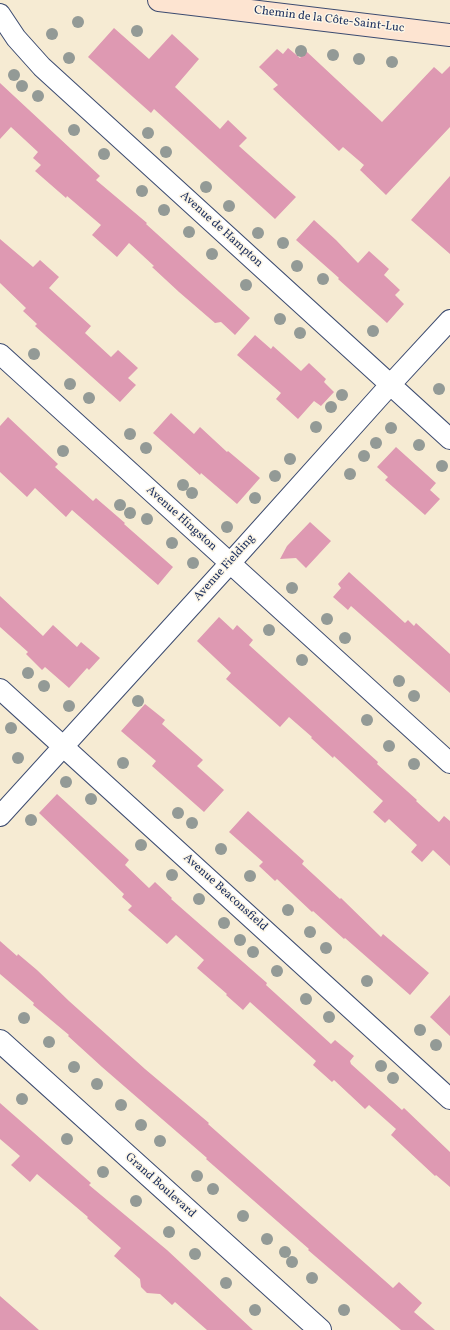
<!DOCTYPE html>
<html>
<head>
<meta charset="utf-8">
<style>
  body { margin:0 }
  canvas { display:block; background:#f6ebd3 }
</style>
</head>
<body>
<canvas width="450" height="1330"></canvas>
<script>
const ctx = document.querySelector('canvas').getContext('2d');
ctx.lineJoin = 'round';
function fillPath(path, color) {
  ctx.fillStyle = color;
  ctx.fill(path, 'evenodd');
}
function shape(rows) {
  const path = new Path2D();
  for (const r of rows) {
    path.moveTo(r[0], r[1]);
    for (let i = 2; i < r.length; i += 2) path.lineTo(r[i], r[i + 1]);
  }
  return path;
}
function stroke(path, color, width, dash) {
  ctx.strokeStyle = color;
  ctx.lineWidth = width;
  ctx.lineCap = dash ? 'butt' : 'round';
  ctx.setLineDash(dash || []);
  ctx.stroke(path);
}
function write(font, color, halo, rows, align = 'center') {
  ctx.font = font + ' Vollkorn,serif';
  ctx.lineWidth = 3;
  ctx.setLineDash([]);
  ctx.textBaseline = 'middle';
  ctx.strokeStyle = halo;
  ctx.fillStyle = color;
  for (const [text, x, y, turn = 0] of rows) {
    ctx.save();
    ctx.translate(x, y);
    ctx.rotate((+turn || 0) * Math.PI / 180);
    ctx.textAlign = isNaN(turn) ? turn : align;
    if (halo) ctx.strokeText(text, 0, 0);
    ctx.fillText(text, 0, 0);
    ctx.restore();
  }
}
fillPath(shape([
  [114,28,149,59,172,34,199,59,175,87,220,129,228,120,247,138,239,146,296,197,275,219,154,109,151,113,88,57],
  [288,48,300,58,306,51,382,122,434,67,442,74,450,66,450,127,386,195,360,170,364,165,343,147,339,151,273,89,278,85,259,67,277,49,283,54],
  [0,83,100,176,96,180,147,223,146,224,250,318,235,335,221,322,215,323,179,292,152,267,154,266,129,243,117,257,92,235,101,225,67,196,66,198,35,171,41,165,33,158,38,152,11,127,0,139],
  [450,176,450,254,411,220],
  [314,220,336,240,358,263,369,251,389,269,384,275,400,290,395,295,404,304,387,323,338,279,339,278,296,240],
  [0,239,33,267,40,260,59,277,49,288,91,326,85,333,111,357,118,350,138,368,128,378,136,385,120,402,35,326,37,324,23,311,26,308,0,283],
  [255,335,271,349,273,346,301,371,309,363,326,379,324,382,334,392,321,406,314,401,298,419,276,399,281,393,237,355],
  [171,413,194,434,200,427,227,452,228,451,260,478,237,504,201,473,200,475,153,433],
  [8,417,58,464,55,467,93,501,96,498,125,523,124,524,173,567,158,585,72,510,66,517,35,488,27,497,0,472,0,426],
  [396,447,436,483,430,490,440,499,425,515,385,480,388,477,377,467],
  [310,522,331,541,306,568,296,558,280,559,287,546],
  [349,572,405,623,408,620,414,626,416,623,450,654,450,693,351,606,348,610,333,597,341,588,338,584],
  [0,596,43,636,53,625,77,647,81,642,100,658,89,670,87,668,69,688,45,667,42,670,26,654,28,652,0,627],
  [219,617,233,630,237,625,253,640,249,645,378,762,377,764,417,800,416,801,439,822,444,816,450,821,450,866,433,850,422,862,411,852,417,845,389,819,385,823,373,812,383,801,334,756,333,758,311,738,312,737,289,717,280,727,226,679,231,673,197,641],
  [145,704,165,720,162,724,203,760,197,766,224,790,204,812,152,766,156,761,121,731],
  [57,794,129,860,125,865,149,888,155,882,172,898,171,899,267,983,266,985,331,1044,335,1040,354,1056,350,1061,351,1064,402,1110,404,1108,450,1152,450,1187,436,1175,435,1176,391,1135,396,1129,369,1105,365,1109,334,1080,332,1082,313,1065,316,1061,250,1002,243,1010,226,995,227,994,197,968,204,960,176,935,167,944,128,910,132,906,122,897,124,894,39,813],
  [248,811,304,861,302,864,340,899,341,898,381,937,383,934,429,973,410,995,345,938,344,939,313,911,312,912,277,879,275,881,259,866,263,862,229,832],
  [0,941,17,956,18,954,37,970,69,1001,145,1069,209,1123,208,1124,393,1288,399,1282,422,1303,414,1312,435,1330,401,1330,308,1250,309,1249,206,1159,207,1158,102,1067,68,1036,69,1035,33,1005,34,1003,0,974],
  [450,995,450,1036,430,1017],
  [0,1103,91,1183,89,1185,167,1250,253,1330,207,1330,175,1302,172,1305,160,1294,147,1293,141,1287,140,1279,114,1256,121,1248,87,1218,88,1217,37,1174,30,1182,11,1165,20,1156,0,1139],
  [0,1296,39,1330,0,1330]
]), '#de99b2');
const minor = shape([
  [0,14,16,38,42,67,450,439],
  [0,354,450,763],
  [0,689,450,1099],
  [0,816,242,550,390,385,450,320]
]);
const tertiary = shape([
  [0,1041,320,1330]
]);
const secondary = shape([
  [159,0,450,35]
]);
stroke(minor, '#3c4b70', 22);
stroke(tertiary, '#3c4b70', 24);
stroke(secondary, '#3c4b70', 24);
stroke(minor, '#fff', 20);
stroke(tertiary, '#fff', 22);
stroke(secondary, '#fde4d1', 22);
ctx.fillStyle = '#939a96';
for (const [x, y] of [
  [78,22],
  [137,31],
  [52,34],
  [301,51],
  [333,55],
  [69,58],
  [359,59],
  [392,62],
  [14,75],
  [22,86],
  [38,96],
  [74,130],
  [148,133],
  [166,152],
  [104,154],
  [206,187],
  [142,191],
  [229,206],
  [164,210],
  [189,232],
  [258,233],
  [283,243],
  [212,254],
  [297,266],
  [323,279],
  [246,285],
  [280,319],
  [373,331],
  [300,333],
  [34,354],
  [70,384],
  [439,389],
  [342,395],
  [89,398],
  [331,407],
  [316,427],
  [391,428],
  [130,434],
  [376,443],
  [419,445],
  [146,448],
  [63,451],
  [364,456],
  [290,459],
  [442,466],
  [350,474],
  [275,476],
  [183,485],
  [192,493],
  [255,498],
  [120,505],
  [130,513],
  [147,519],
  [227,527],
  [172,543],
  [193,563],
  [292,588],
  [327,619],
  [269,630],
  [345,638],
  [302,660],
  [28,673],
  [399,681],
  [44,686],
  [414,696],
  [138,701],
  [69,706],
  [367,720],
  [11,728],
  [389,746],
  [18,758],
  [123,763],
  [414,764],
  [66,782],
  [91,799],
  [178,813],
  [31,820],
  [192,823],
  [141,845],
  [221,849],
  [172,875],
  [250,876],
  [199,899],
  [288,910],
  [224,923],
  [310,932],
  [240,940],
  [326,948],
  [253,952],
  [277,971],
  [367,981],
  [306,999],
  [329,1017],
  [24,1018],
  [420,1030],
  [49,1042],
  [436,1045],
  [381,1066],
  [74,1067],
  [393,1078],
  [97,1084],
  [22,1099],
  [121,1105],
  [141,1125],
  [67,1139],
  [160,1141],
  [103,1172],
  [197,1176],
  [213,1189],
  [136,1201],
  [243,1216],
  [169,1232],
  [267,1239],
  [285,1252],
  [195,1254],
  [292,1262],
  [312,1278],
  [226,1283],
  [255,1310],
  [344,1310]
]) {
  ctx.beginPath();
  ctx.arc(x, y, 6, 0, 2 * Math.PI);
  ctx.fill();
}
write('12px', '#1b2f5e', '#fcf5e5', [
  ["Chemin de la Côte-Saint-Luc",329,20,7],
  ["Avenue de Hampton",221,230,42],
  ["Avenue Hingston",181,519,42],
  ["Avenue Fielding",225,568,-48],
  ["Avenue Beaconsfield",225,893,42],
  ["Grand Boulevard",160,1186,42]
]);
</script>
</body>
</html>
